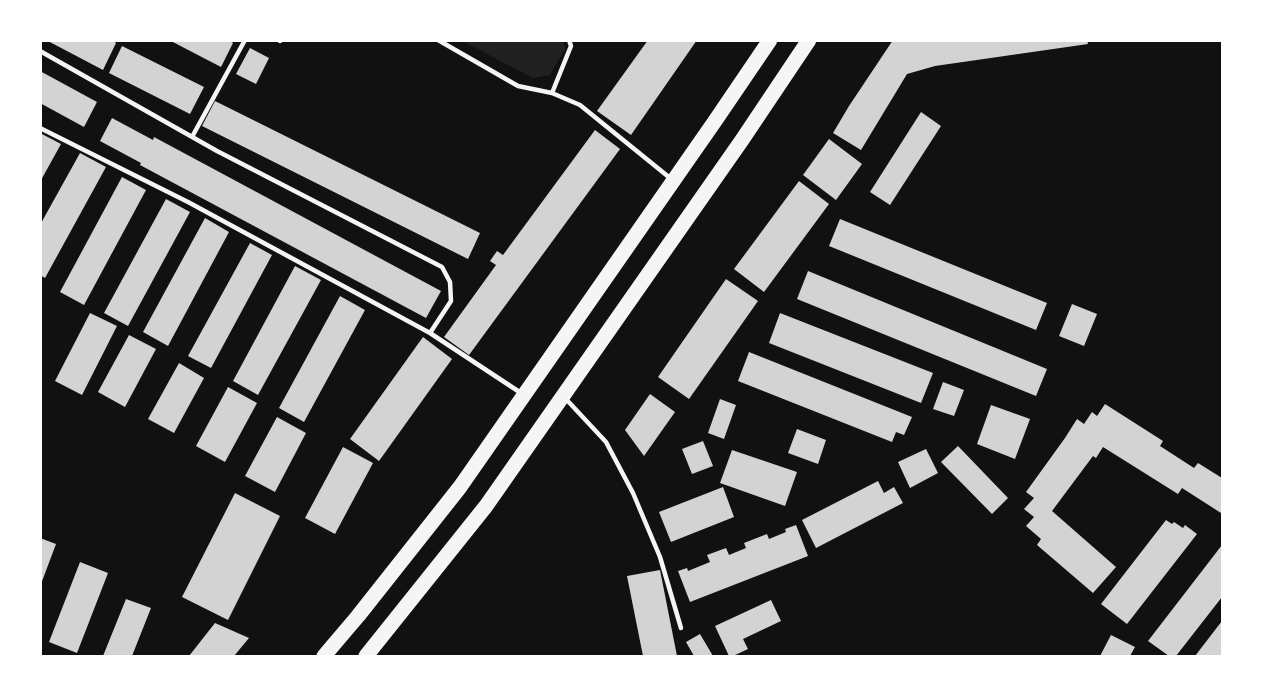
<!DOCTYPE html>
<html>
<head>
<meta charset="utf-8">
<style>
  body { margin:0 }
  #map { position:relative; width:1263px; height:697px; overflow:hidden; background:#111; font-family:"Space Grotesk",sans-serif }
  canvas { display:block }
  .frame { position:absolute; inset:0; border:42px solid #fff; pointer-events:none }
</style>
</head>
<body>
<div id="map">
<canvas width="1263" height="697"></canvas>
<div class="frame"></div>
</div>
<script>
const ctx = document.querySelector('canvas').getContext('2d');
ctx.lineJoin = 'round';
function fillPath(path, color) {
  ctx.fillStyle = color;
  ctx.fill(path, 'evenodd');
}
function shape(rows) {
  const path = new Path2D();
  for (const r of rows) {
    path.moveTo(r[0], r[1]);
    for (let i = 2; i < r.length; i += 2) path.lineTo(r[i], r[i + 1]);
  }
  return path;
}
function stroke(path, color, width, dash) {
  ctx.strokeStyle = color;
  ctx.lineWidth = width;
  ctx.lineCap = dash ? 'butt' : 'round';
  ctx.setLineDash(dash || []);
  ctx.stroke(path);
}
fillPath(shape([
  [462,41,563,41,565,49,550,75,533,78]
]), '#202020');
fillPath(shape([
  [46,40,112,40,116,43,103,70],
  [169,40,229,40,233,43,221,67],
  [648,40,697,40,631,135,597,111],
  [893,40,1087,40,1088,44,935,66,907,74,861,150,833,133,849,106],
  [122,46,204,87,190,114,109,73],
  [250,48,269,58,256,84,236,74],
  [40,71,97,102,84,127,40,103],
  [215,101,480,233,468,259,202,126],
  [921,112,941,126,890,205,870,192],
  [112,118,153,140,154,137,441,291,426,318,140,165,141,163,100,141],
  [595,130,620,149,469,355,444,337,496,265,490,261,497,251,503,255],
  [40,133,61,144,40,182],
  [829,139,862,164,836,200,803,175],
  [80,153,106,167,45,278,40,275,40,225],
  [122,177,146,190,84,305,60,292],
  [799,181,829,204,764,292,734,269],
  [166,199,190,212,128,326,104,313],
  [205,218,229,232,168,346,143,332],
  [840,219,1047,303,1036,330,829,246],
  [250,243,272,255,211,368,188,356],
  [295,266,321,280,258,395,233,381],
  [808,271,1047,369,1036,396,797,299],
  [726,279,758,301,689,399,658,377],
  [340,296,365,310,304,422,279,408],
  [1072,304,1097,314,1084,346,1059,336],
  [90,313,117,326,82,395,55,381],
  [780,313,933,373,921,403,769,343],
  [129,335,156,349,125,407,98,392],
  [423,337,452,359,379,461,350,439],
  [749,352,912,417,904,435,896,432,892,442,738,381],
  [179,363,204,378,174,433,148,419],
  [943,382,964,390,954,416,933,409],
  [228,387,257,403,225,462,196,446],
  [650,394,675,412,644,456,625,430],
  [720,399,736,405,724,439,708,433],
  [1105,404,1163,441,1160,446,1194,468,1198,463,1222,478,1222,512,1221,513,1182,488,1178,494,1103,447,1096,458,1093,456,1052,511,1116,567,1093,593,1037,545,1041,539,1026,526,1034,517,1024,509,1034,498,1026,492,1065,438,1077,419,1084,424,1092,412,1097,416],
  [991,405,1030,419,1015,459,977,444],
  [277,417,306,433,275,492,245,476],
  [797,429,826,440,818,464,788,453],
  [703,441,713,466,692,474,682,449],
  [958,446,1008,498,992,514,941,462],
  [343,447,373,463,335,534,305,518],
  [926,449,938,473,910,488,898,462],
  [732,450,797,472,785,506,720,483],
  [878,481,884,493,894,487,903,503,816,548,802,520],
  [723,487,734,517,671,542,659,512],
  [235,493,280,516,228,620,182,597],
  [1166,520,1172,524,1174,522,1183,528,1185,525,1197,534,1127,624,1101,604],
  [796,525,808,556,690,602,678,571,687,568,688,571,710,562,707,555,726,548,729,555,746,548,744,543,767,534,769,539,786,532,785,529],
  [40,538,56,544,41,584,40,584],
  [1222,545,1222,597,1176,656,1169,656,1148,641],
  [80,562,108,573,77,653,49,642],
  [660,570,677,656,643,656,627,576],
  [126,599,151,608,132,656,103,656],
  [771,600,781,621,743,639,748,649,733,656,729,656,715,626],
  [1222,621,1222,656,1195,656],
  [215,623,249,638,234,656,189,656],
  [700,634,713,656,694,656,686,642],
  [1111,635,1135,647,1130,656,1100,656]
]), '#d3d3d3');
stroke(shape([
  [280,40,280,41],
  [438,40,518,86,552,93,580,105,670,178],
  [40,51,217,151,442,267,450,282,451,301,430,333],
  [552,93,571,46,569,40],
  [40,128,188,202,430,333,521,393],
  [192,137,245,40],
  [565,398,606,442,633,493,660,557,681,628]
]), '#f5f5f5', 4.5);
stroke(shape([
  [324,656,358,616,460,487,715,121,770,40],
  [366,656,486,506,742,140,809,40]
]), '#f5f5f5', 15);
</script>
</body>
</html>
